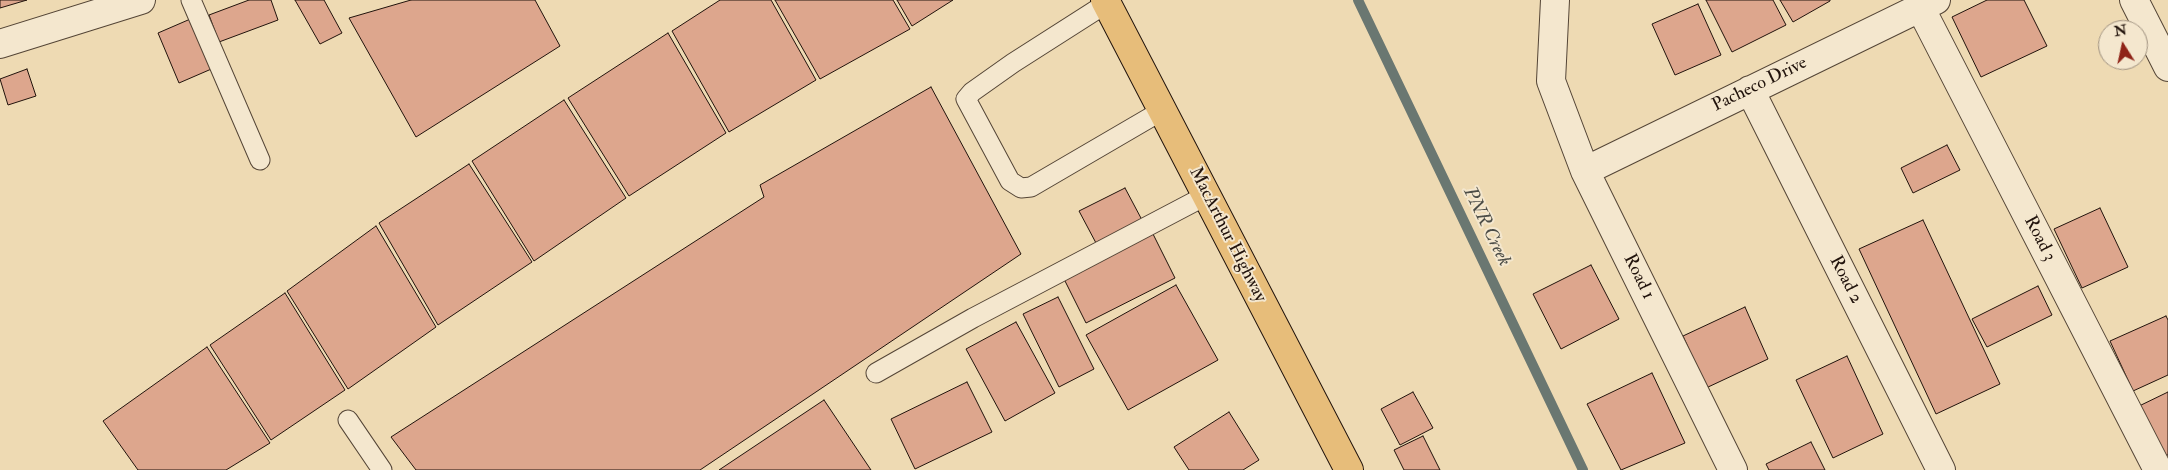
<!DOCTYPE html>
<html>
<head>
<meta charset="utf-8">
<style>
  body { margin:0 }
  #map { position:relative; width:2168px; height:470px; overflow:hidden; background:#eedab3; font-family:"IM FELL Double Pica",serif }
  canvas { display:block }
  .north { position:absolute; left:2098px; top:20px; width:50px; height:50px; box-sizing:border-box; background:#f4e7ce; border:1px solid #a09280; border-radius:50%; rotate:350deg; font-size:14px; font-weight:700; line-height:20px; text-align:center; color:#21130c }
  .north::after { content:''; display:block; margin:auto; width:18px; height:22px; background:#8f2418; clip-path:polygon(50% 0,100% 100%,50% 72%,0 100%) }
</style>
</head>
<body>
<div id="map">
<canvas width="2168" height="470"></canvas>
<div class="north">N</div>
</div>
<script>
const ctx = document.querySelector('canvas').getContext('2d');
ctx.lineJoin = 'round';
function shape(rows) {
  const path = new Path2D();
  for (const r of rows) {
    path.moveTo(r[0], r[1]);
    for (let i = 2; i < r.length; i += 2) path.lineTo(r[i], r[i + 1]);
  }
  return path;
}
function stroke(path, color, width, dash) {
  ctx.strokeStyle = color;
  ctx.lineWidth = width;
  ctx.lineCap = dash ? 'butt' : 'round';
  ctx.setLineDash(dash || []);
  ctx.stroke(path);
}
function fillPath(path, color) {
  ctx.fillStyle = color;
  ctx.fill(path, 'evenodd');
}
function write(font, color, halo, rows, align = 'center') {
  ctx.font = font + ' "IM FELL Double Pica",serif';
  ctx.lineWidth = 4;
  ctx.setLineDash([]);
  ctx.textBaseline = 'middle';
  ctx.strokeStyle = halo;
  ctx.fillStyle = color;
  for (const [text, x, y, turn = 0] of rows) {
    ctx.save();
    ctx.translate(x, y);
    ctx.rotate((+turn || 0) * Math.PI / 180);
    ctx.textAlign = isNaN(turn) ? turn : align;
    if (halo) ctx.strokeText(text, 0, 0);
    ctx.fillText(text, 0, 0);
    ctx.restore();
  }
}
stroke(shape([
  [1358,0,1583,470]
]), '#6a7771', 10);
const building = shape([
  [0,0,27,0,0,8,0,0],
  [249,0,271,0,278,20,219,42,209,15,249,0],
  [295,0,324,0,342,33,320,44,295,0],
  [411,0,535,0,560,46,416,137,349,18,411,0],
  [720,0,771,0,816,80,729,132,672,31,720,0],
  [775,0,893,0,910,29,820,79,775,0],
  [897,0,953,0,912,26,897,0],
  [1706,0,1773,0,1786,25,1732,52,1706,0],
  [1780,0,1830,0,1830,1,1793,22,1780,0],
  [1987,0,2024,0,2047,46,1981,77,1952,17,1987,0],
  [1698,4,1721,55,1675,75,1652,24,1698,4],
  [195,17,216,67,179,83,158,33,195,17],
  [668,33,726,133,629,196,568,98,668,33],
  [27,69,36,96,8,105,0,79,27,69],
  [931,87,1021,254,700,470,416,470,391,437,764,197,760,185,931,87],
  [564,100,626,198,534,261,472,161,564,100],
  [1947,145,1960,170,1913,193,1901,168,1947,145],
  [469,164,532,262,438,325,379,223,469,164],
  [1125,188,1142,220,1096,243,1079,211,1125,188],
  [2100,208,2128,267,2082,288,2054,229,2100,208],
  [1923,220,2000,384,1936,414,1859,249,1923,220],
  [376,226,436,327,348,389,287,291,376,226],
  [1153,234,1175,278,1086,323,1064,279,1153,234],
  [1591,265,1619,319,1561,349,1533,294,1591,265],
  [1176,285,1218,360,1128,410,1086,335,1176,285],
  [2038,286,2052,315,1987,347,1972,319,2038,286],
  [285,293,345,390,271,440,210,345,285,293],
  [1058,297,1094,369,1059,387,1023,314,1058,297],
  [1745,307,1768,359,1706,388,1683,336,1745,307],
  [2166,316,2168,320,2168,375,2133,391,2110,341,2166,316],
  [1016,322,1055,393,1005,421,966,349,1016,322],
  [207,347,270,443,226,470,138,470,103,421,207,347],
  [1847,356,1883,434,1833,458,1796,380,1847,356],
  [1652,373,1685,443,1621,470,1587,404,1652,373],
  [967,382,992,432,915,469,891,419,967,382],
  [1413,392,1433,428,1400,445,1381,409,1413,392],
  [2168,392,2168,455,2160,457,2135,408,2168,392],
  [824,400,871,470,719,470,824,400],
  [1229,412,1259,460,1243,470,1189,470,1174,447,1229,412],
  [1423,436,1440,470,1404,470,1394,450,1423,436],
  [1811,442,1825,470,1769,470,1766,464,1811,442]
]);
fillPath(building, '#dda68d');
stroke(building, '#21130c', 1);
const service = shape([
  [191,0,260,160],
  [1107,3,1013,63,972,92,966,99,1010,181,1021,188,1031,187,1163,110],
  [876,373,973,318,1207,195],
  [348,420,382,470]
]);
const minor = shape([
  [1555,0,1551,81,1585,171,1733,470],
  [2134,0,2168,67],
  [1920,7,2158,470],
  [1750,90,1941,470],
  [1585,171,1936,0]
]);
const tertiary = shape([
  [0,44,141,0]
]);
const trunk = shape([
  [1105,0,1349,470]
]);
stroke(service, '#544536', 21);
stroke(minor, '#544536', 30);
stroke(tertiary, '#544536', 30);
stroke(trunk, '#21130c', 30);
stroke(service, '#f4e7ce', 19);
stroke(minor, '#f4e7ce', 28);
stroke(tertiary, '#f4e7ce', 28);
stroke(trunk, '#e7bd7a', 28);
write('18px', '#21130c', '#f4e7ce', [
  ["Pacheco Drive",1760,85,-26],
  ["MacArthur Highway",1227,235,63],
  ["Road 3",2039,239,63],
  ["Road 1",1638,277,64],
  ["Road 2",1845,280,63]
]);
write('italic 19px', '#4c4d47', '#f4e7ce', [
  ["PNR Creek",1486,227,64]
]);
</script>
</body>
</html>
